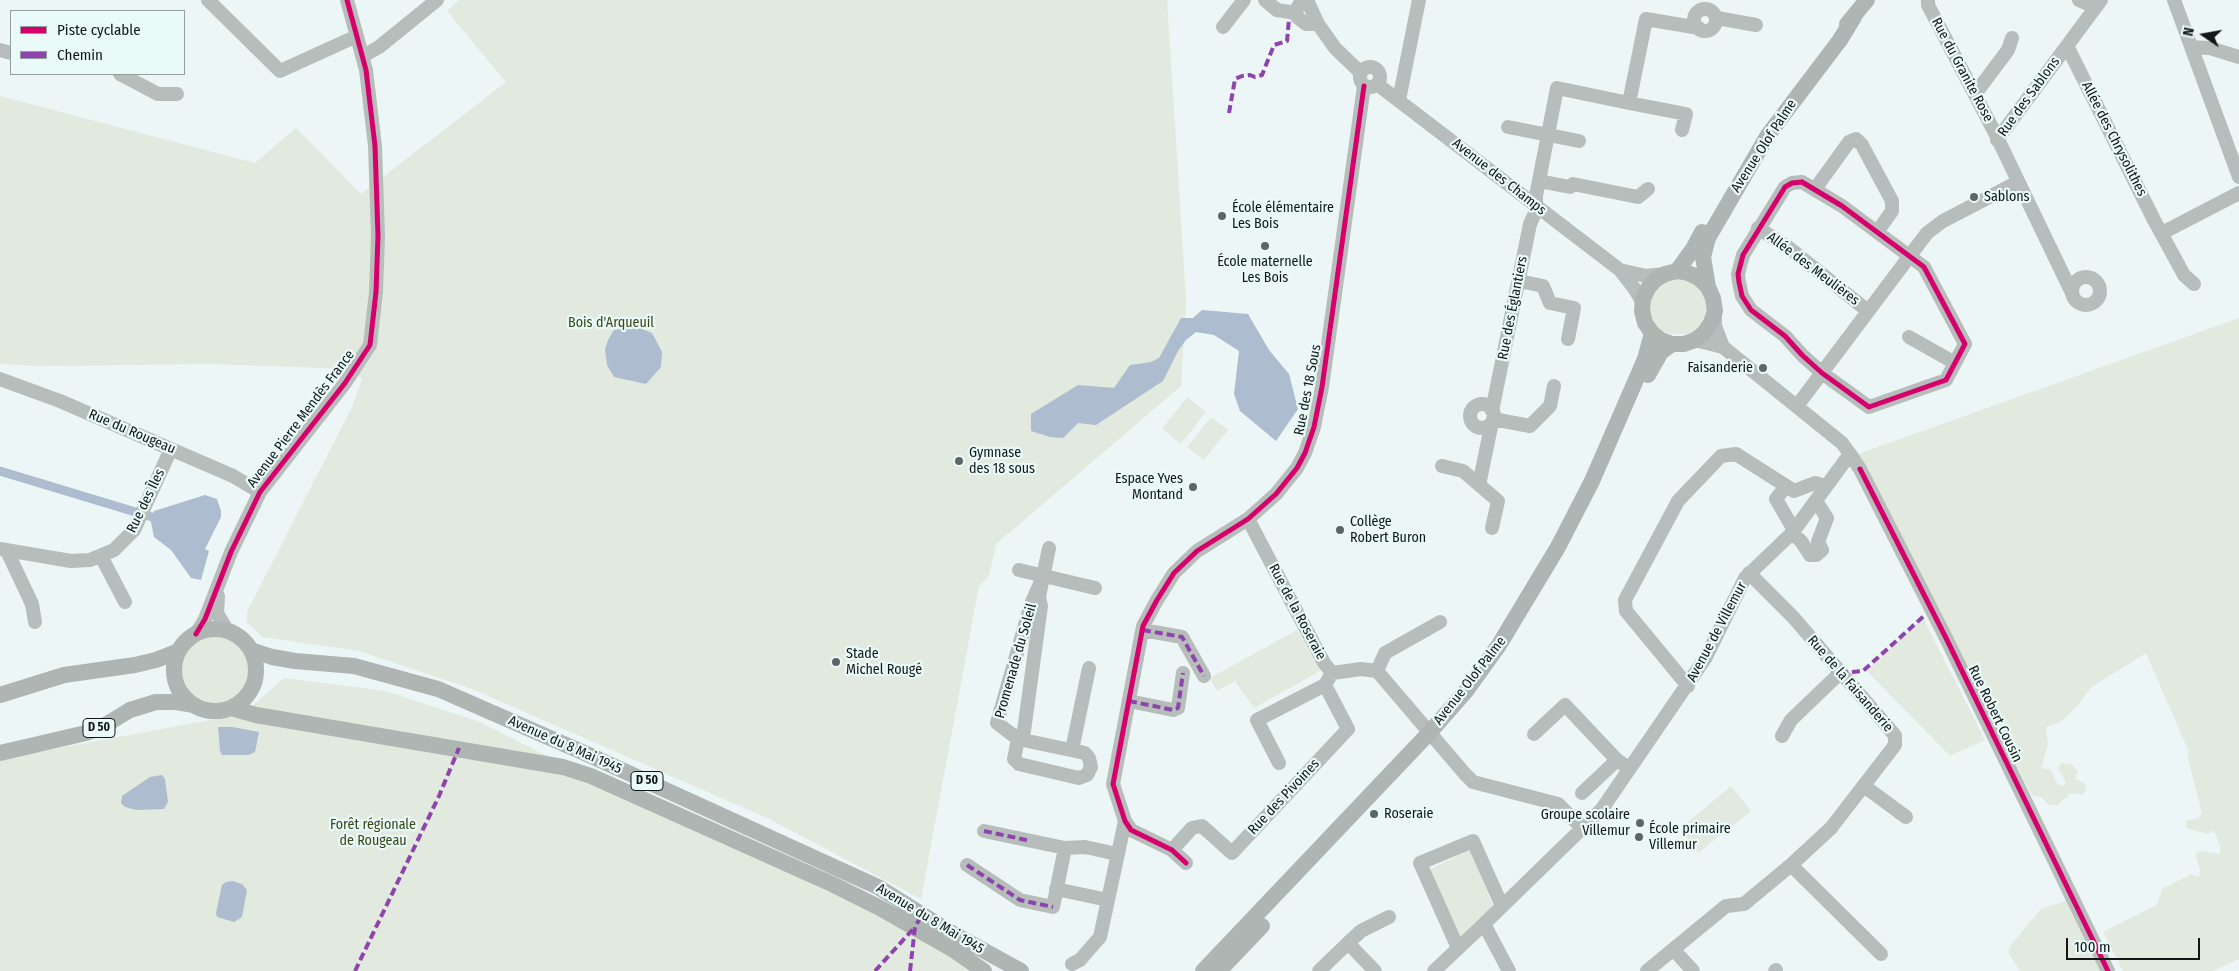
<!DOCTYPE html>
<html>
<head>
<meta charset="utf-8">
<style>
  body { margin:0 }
  #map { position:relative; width:2239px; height:971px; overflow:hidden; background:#edf6f6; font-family:"Fira Sans Condensed",sans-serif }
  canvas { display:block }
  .legend { position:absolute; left:10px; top:10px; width:175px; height:65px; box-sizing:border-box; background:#e9faf9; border:1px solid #939f9f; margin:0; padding:6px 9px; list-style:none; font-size:15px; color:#111717 }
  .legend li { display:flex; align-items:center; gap:10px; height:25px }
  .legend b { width:25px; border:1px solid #939f9f }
  .north { position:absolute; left:2179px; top:10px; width:50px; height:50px; -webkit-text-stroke:4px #e9faf9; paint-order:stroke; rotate:282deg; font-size:14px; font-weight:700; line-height:20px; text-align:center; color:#111717 }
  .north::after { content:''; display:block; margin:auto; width:18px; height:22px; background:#111717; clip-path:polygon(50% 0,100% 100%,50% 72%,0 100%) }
  .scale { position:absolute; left:2066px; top:938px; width:134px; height:22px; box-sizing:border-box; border:2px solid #111717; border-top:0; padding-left:6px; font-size:15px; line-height:18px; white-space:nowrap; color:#111717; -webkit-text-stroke:4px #e9faf9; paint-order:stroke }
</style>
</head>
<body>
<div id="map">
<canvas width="2239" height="971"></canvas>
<ul class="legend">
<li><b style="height:6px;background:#d6006c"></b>Piste cyclable</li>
<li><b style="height:6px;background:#8e44ad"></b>Chemin</li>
</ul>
<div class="north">N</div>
<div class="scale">100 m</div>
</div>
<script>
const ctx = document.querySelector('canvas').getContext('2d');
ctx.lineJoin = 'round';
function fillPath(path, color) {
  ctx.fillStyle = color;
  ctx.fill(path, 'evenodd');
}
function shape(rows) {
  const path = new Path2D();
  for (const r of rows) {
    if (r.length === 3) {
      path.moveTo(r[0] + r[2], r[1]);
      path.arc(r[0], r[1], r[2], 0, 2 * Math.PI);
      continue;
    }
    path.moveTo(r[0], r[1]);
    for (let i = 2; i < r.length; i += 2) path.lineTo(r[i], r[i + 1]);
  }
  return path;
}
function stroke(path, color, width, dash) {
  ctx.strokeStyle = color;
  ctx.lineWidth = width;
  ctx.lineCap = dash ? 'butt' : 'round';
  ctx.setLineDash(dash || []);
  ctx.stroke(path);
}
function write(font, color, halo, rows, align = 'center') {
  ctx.font = font + ' "Fira Sans Condensed",sans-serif';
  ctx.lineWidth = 4.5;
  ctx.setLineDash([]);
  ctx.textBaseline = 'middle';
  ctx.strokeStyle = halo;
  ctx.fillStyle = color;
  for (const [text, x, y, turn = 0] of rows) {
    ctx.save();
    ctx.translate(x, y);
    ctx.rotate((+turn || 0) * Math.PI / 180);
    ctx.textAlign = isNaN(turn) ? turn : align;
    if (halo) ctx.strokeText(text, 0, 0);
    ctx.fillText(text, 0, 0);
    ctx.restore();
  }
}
fillPath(shape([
  [459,0,1167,0,1186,301,1181,386,996,544,989,576,979,586,921,899,767,818,472,689,359,651,262,637,247,622,247,612,352,407,362,379,349,369,213,364,42,366,0,364,0,96,255,163,296,128,361,194,506,82,447,11],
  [1669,275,1699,282,1709,311,1704,323,1688,334,1669,334,1658,328,1650,317,1649,298],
  [2239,318,2239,959,2213,971,2123,971,2103,932,2157,905,2162,889,2191,874,2199,877,2200,870,2196,858,2196,853,2201,851,2219,854,2221,849,2214,830,2207,834,2186,828,2186,821,2199,818,2202,812,2187,756,2189,752,2146,653,2090,688,2080,703,2061,722,2046,727,2048,745,2041,768,2051,770,2057,784,2064,786,2066,782,2058,769,2061,763,2072,764,2078,772,2075,779,2084,783,2086,789,2083,795,2070,793,2058,805,2052,805,2048,804,2041,797,2032,796,1858,454],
  [1187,397,1206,412,1181,444,1162,429],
  [1211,417,1228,430,1204,460,1187,447],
  [1923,618,1985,740,1950,756,1867,671],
  [1297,630,1320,671,1254,708,1235,681,1217,691,1210,678],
  [215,669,34],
  [284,678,386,691,477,721,671,818,880,912,978,971,0,971,0,759,243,714],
  [1731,786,1751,811,1698,853,1680,829],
  [1471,849,1493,907,1461,936,1429,870],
  [2067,900,2101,971,2020,971,2008,952,2010,946,2040,910]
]), '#e2e9df');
fillPath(shape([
  [1202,310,1248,314,1269,350,1289,374,1298,409,1276,441,1240,411,1234,394,1239,351,1214,335,1196,332,1186,340,1178,351,1163,381,1096,425,1078,423,1063,438,1050,437,1031,431,1031,414,1078,385,1114,388,1130,365,1151,362,1159,358,1181,318,1193,318],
  [635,326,652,333,662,352,661,367,646,384,614,377,607,365,605,349,608,340,614,330],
  [205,495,217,499,221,511,221,517,205,549,209,551,201,580,191,578,171,550,154,537,151,522,154,511],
  [218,727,232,727,259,732,255,752,249,755,222,755,220,751],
  [162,775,165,779,168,802,164,809,137,810,125,807,121,803,122,796,150,777],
  [233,881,242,884,247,890,242,917,234,922,217,917,216,913,222,885,226,882]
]), '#adbcce');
stroke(shape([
  [0,471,152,517]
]), '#adbcce', 9);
stroke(shape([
  [208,0,280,71,357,36],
  [1265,0,1277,10,1296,13],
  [1306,0,1299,5,1296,11,1297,17,1306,24,1318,24],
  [1307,0,1318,24,1335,48,1361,73],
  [1928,0,1928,5,1995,133,2072,293],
  [2079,0,2095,7],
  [2174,0,2239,177],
  [1705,20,11],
  [1717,18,1756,25],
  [1223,27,1244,0],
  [2067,46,2154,220,2184,275,2194,284],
  [2191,47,2210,48,2239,57],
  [0,50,11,53],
  [363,56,379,47,437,0],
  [1370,77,10],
  [120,74,158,94,177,94],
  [1377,84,1620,270,1634,288,1643,303],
  [1975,94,2008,50,2012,38],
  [1399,100,1419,0],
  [1629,103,1686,114,1682,130],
  [1508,127,1579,141],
  [1997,140,2101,0],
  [1539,181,1570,187,1573,184,1638,197,1648,189],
  [1802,182,1842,206,1924,267,1965,344,1946,380,1869,407,1822,373,1802,355,1785,336,1751,310,1742,296,1739,282,1738,274,1743,255,1785,187,1792,183,1802,182],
  [1815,189,1849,142,1856,139,1862,145,1892,201,1892,211,1877,232],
  [1758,228,1789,248,1868,311],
  [2162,233,2239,193],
  [1620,270,1646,276,1665,274],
  [2086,291,14],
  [1519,281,1543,286,1550,303,1574,308,1568,339],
  [1715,312,1715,326,1723,347],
  [1909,337,1955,363],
  [1695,340,1723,347,1842,443,1850,454,1860,469,1946,638,2108,971],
  [0,379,60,401,233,476,260,492],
  [1482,416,12],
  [1797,406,1927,233,1943,221,2018,182],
  [1492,411,1530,224,1536,211,1536,196,1557,88,1629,103,1646,19,1699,28],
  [1493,419,1530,426,1550,406,1554,386],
  [1442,466,1463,471,1498,501,1492,528],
  [1479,485,1492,422],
  [1786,486,1776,499,1794,530],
  [1248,519,1290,599,1324,663,1332,673,1361,669,1377,671,1465,774,1473,782,1558,804,1583,829],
  [1792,533,1801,541,1810,555,1816,555,1822,550,1818,542,1827,518,1816,501],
  [0,549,71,561,90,560,114,550,134,530,171,449],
  [7,551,32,604,35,622],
  [101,556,125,602],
  [1019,570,1095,588],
  [1043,577,1039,597,1041,606,1024,731,1018,739,997,723,1031,604,1043,577],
  [1043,577,1049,548],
  [218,596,217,613,227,630],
  [1143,630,1182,637,1204,676],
  [196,634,205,619,231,552,260,492,345,383,370,345,376,292,378,236,375,146,366,70,347,0],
  [1377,671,1385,653,1440,622],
  [1688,686,1626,611,1625,600,1678,501,1721,456,1736,454,1794,491,1815,483,1826,486],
  [1129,701,1173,710,1178,708,1183,673],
  [1534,734,1565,705,1617,760],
  [1782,736,1791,720,1840,673],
  [1018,739,1085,753,1089,758,1091,767,1087,775,1079,778,1019,764,1014,759,1018,739],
  [1072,750,1089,668],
  [1279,763,1257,720,1325,685],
  [1864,786,1906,817],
  [1582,793,1617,760,1623,764],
  [984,831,1065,848],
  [1172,850,1192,828,1202,826,1232,853,1348,729,1325,685,1332,673],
  [1186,863,1172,850,1131,830,1125,821,1113,784,1143,626,1157,600,1174,573,1197,551,1248,519,1276,494,1297,468,1305,453,1314,427,1322,387,1364,86],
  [967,865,1020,900,1053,907,1065,848,1085,847,1117,854],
  [1791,865,1881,954],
  [1056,889,1108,900],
  [1348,943,1361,931,1389,917],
  [1458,948,1420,863,1473,841,1502,906],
  [1674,950,1693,971],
  [1072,964,1080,960,1100,937,1125,821],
  [1319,971,1348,943,1375,971],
  [1434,971,1484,924],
  [1509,971,1484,924,1602,809,1706,657,1745,578,1792,533,1850,454],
  [1647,971,1726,906,1744,904,1791,865,1831,828,1895,745,1895,736,1893,733,1793,617,1749,573],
  [1775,971,1776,970]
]), '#b7bdba', 14);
stroke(shape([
  [1847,24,1867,0],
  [1677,271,1693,249,1702,232],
  [1708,287,1699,278,1688,273,1677,271,1665,274,1656,279,1648,288,1643,299,1642,311,1645,323,1652,333,1661,340,1672,344,1684,344,1695,340,1704,333,1711,323,1715,311,1713,298,1708,287,1703,257,1708,238,1768,135,1840,40,1854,17],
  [1648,375,1661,352,1672,344],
  [215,670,41],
  [251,650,272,657,295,661,354,666,438,689,589,755,878,887,950,932,1021,971],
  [0,695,64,675,135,665,156,660,179,651],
  [231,708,256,715,563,767,591,776,832,884,880,908,952,949,984,971],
  [0,753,86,733,102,727,130,710,156,702,176,702,194,705],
  [1203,971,1430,732,1466,691,1499,645,1558,547,1592,481,1645,359,1652,333],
  [1219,971,1262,926]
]), '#aeb5b2', 16);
stroke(shape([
  [1229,113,1235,79,1242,76,1250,75,1255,77,1262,75,1274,45,1287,41,1289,19],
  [1143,630,1182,637,1204,676],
  [1840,673,1863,671,1925,615],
  [1129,701,1173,710,1178,708,1183,673],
  [984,831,1031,841],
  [967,865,1020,900,1053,907],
  [355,971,439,796,459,748],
  [875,971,915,927],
  [910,971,915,927,922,915]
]), '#8e44ad', 4, [8, 4]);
stroke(shape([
  [1802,182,1842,206,1924,267,1965,344,1946,380,1869,407,1822,373,1802,355,1785,336,1751,310,1742,296,1739,282,1738,274,1743,255,1785,187,1792,183,1802,182],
  [1860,469,1946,638,2108,971],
  [196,634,205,619,231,552,260,492,345,383,370,345,376,292,378,236,375,146,366,70,347,0],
  [1186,863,1172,850,1131,830,1125,821,1113,784,1143,626,1157,600,1174,573,1197,551,1248,519,1276,494,1297,468,1305,453,1314,427,1322,387,1364,86]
]), '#d6006c', 5);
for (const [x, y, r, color] of [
  [1974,197,5,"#5e6565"],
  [1222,216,5,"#5e6565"],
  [1265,246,5,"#5e6565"],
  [1763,368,5,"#5e6565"],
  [959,461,5,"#5e6565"],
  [1193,487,5,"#5e6565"],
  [1340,530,5,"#5e6565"],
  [836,662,5,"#5e6565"],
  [1374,814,5,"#5e6565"],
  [1640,823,5,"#5e6565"],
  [1639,837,5,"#5e6565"]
]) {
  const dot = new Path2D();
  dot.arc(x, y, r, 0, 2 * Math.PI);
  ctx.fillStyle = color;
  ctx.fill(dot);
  stroke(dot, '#e9faf9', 2);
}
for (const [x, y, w] of [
  [99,728,32],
  [647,781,32]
]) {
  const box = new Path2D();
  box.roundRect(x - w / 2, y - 9.5, w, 19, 4);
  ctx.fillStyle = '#e9faf9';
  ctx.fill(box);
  stroke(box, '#111717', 1);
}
write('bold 12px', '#111717', null, [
  ["D 50",99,728],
  ["D 50",647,781]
]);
write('14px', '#111717', '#e9faf9', [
  ["Rue du Granite Rose",1962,70,62],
  ["Rue des Sablons",2029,97,-54],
  ["Allée des Chrysolithes",2114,139,63],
  ["Avenue Olof Palme",1764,146,-57],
  ["Avenue des Champs",1499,177,38],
  ["Allée des Meulières",1813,269,37],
  ["Rue des Églantiers",1513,308,-79],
  ["Rue des 18 Sous",1308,390,-79],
  ["Avenue Pierre Mendès France",301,419,-53],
  ["Rue du Rougeau",132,432,23],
  ["Rue des Îles",146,501,-64],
  ["Rue de la Roseraie",1297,612,62],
  ["Avenue de Villemur",1717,632,-62],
  ["Promenade du Soleil",1016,661,-74],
  ["Avenue Olof Palme",1470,681,-52],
  ["Rue de la Faisanderie",1850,684,49],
  ["Rue Robert Cousin",1995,714,64],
  ["Avenue du 8 Mai 1945",565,745,24],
  ["Rue des Pivoines",1284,797,-47],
  ["Avenue du 8 Mai 1945",930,919,31]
]);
write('14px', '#111717', '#e9faf9', [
  ["Sablons",1984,197],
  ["École élémentaire",1232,208],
  ["Les Bois",1232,224],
  ["École maternelle",1265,262,"center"],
  ["Les Bois",1265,278,"center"],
  ["Faisanderie",1753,368,"right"],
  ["Gymnase",969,453],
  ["des 18 sous",969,469],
  ["Espace Yves",1183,479,"right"],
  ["Montand",1183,495,"right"],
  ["Collège",1350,522],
  ["Robert Buron",1350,538],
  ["Stade",846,654],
  ["Michel Rougé",846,670],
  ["Roseraie",1384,814],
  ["Groupe scolaire",1630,815,"right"],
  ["Villemur",1630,831,"right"],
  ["École primaire",1649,829],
  ["Villemur",1649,845]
], 'left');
write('14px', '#394615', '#e9faf9', [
  ["Bois d'Arqueuil",611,323],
  ["Forêt régionale",373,825],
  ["de Rougeau",373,841]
]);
</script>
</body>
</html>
